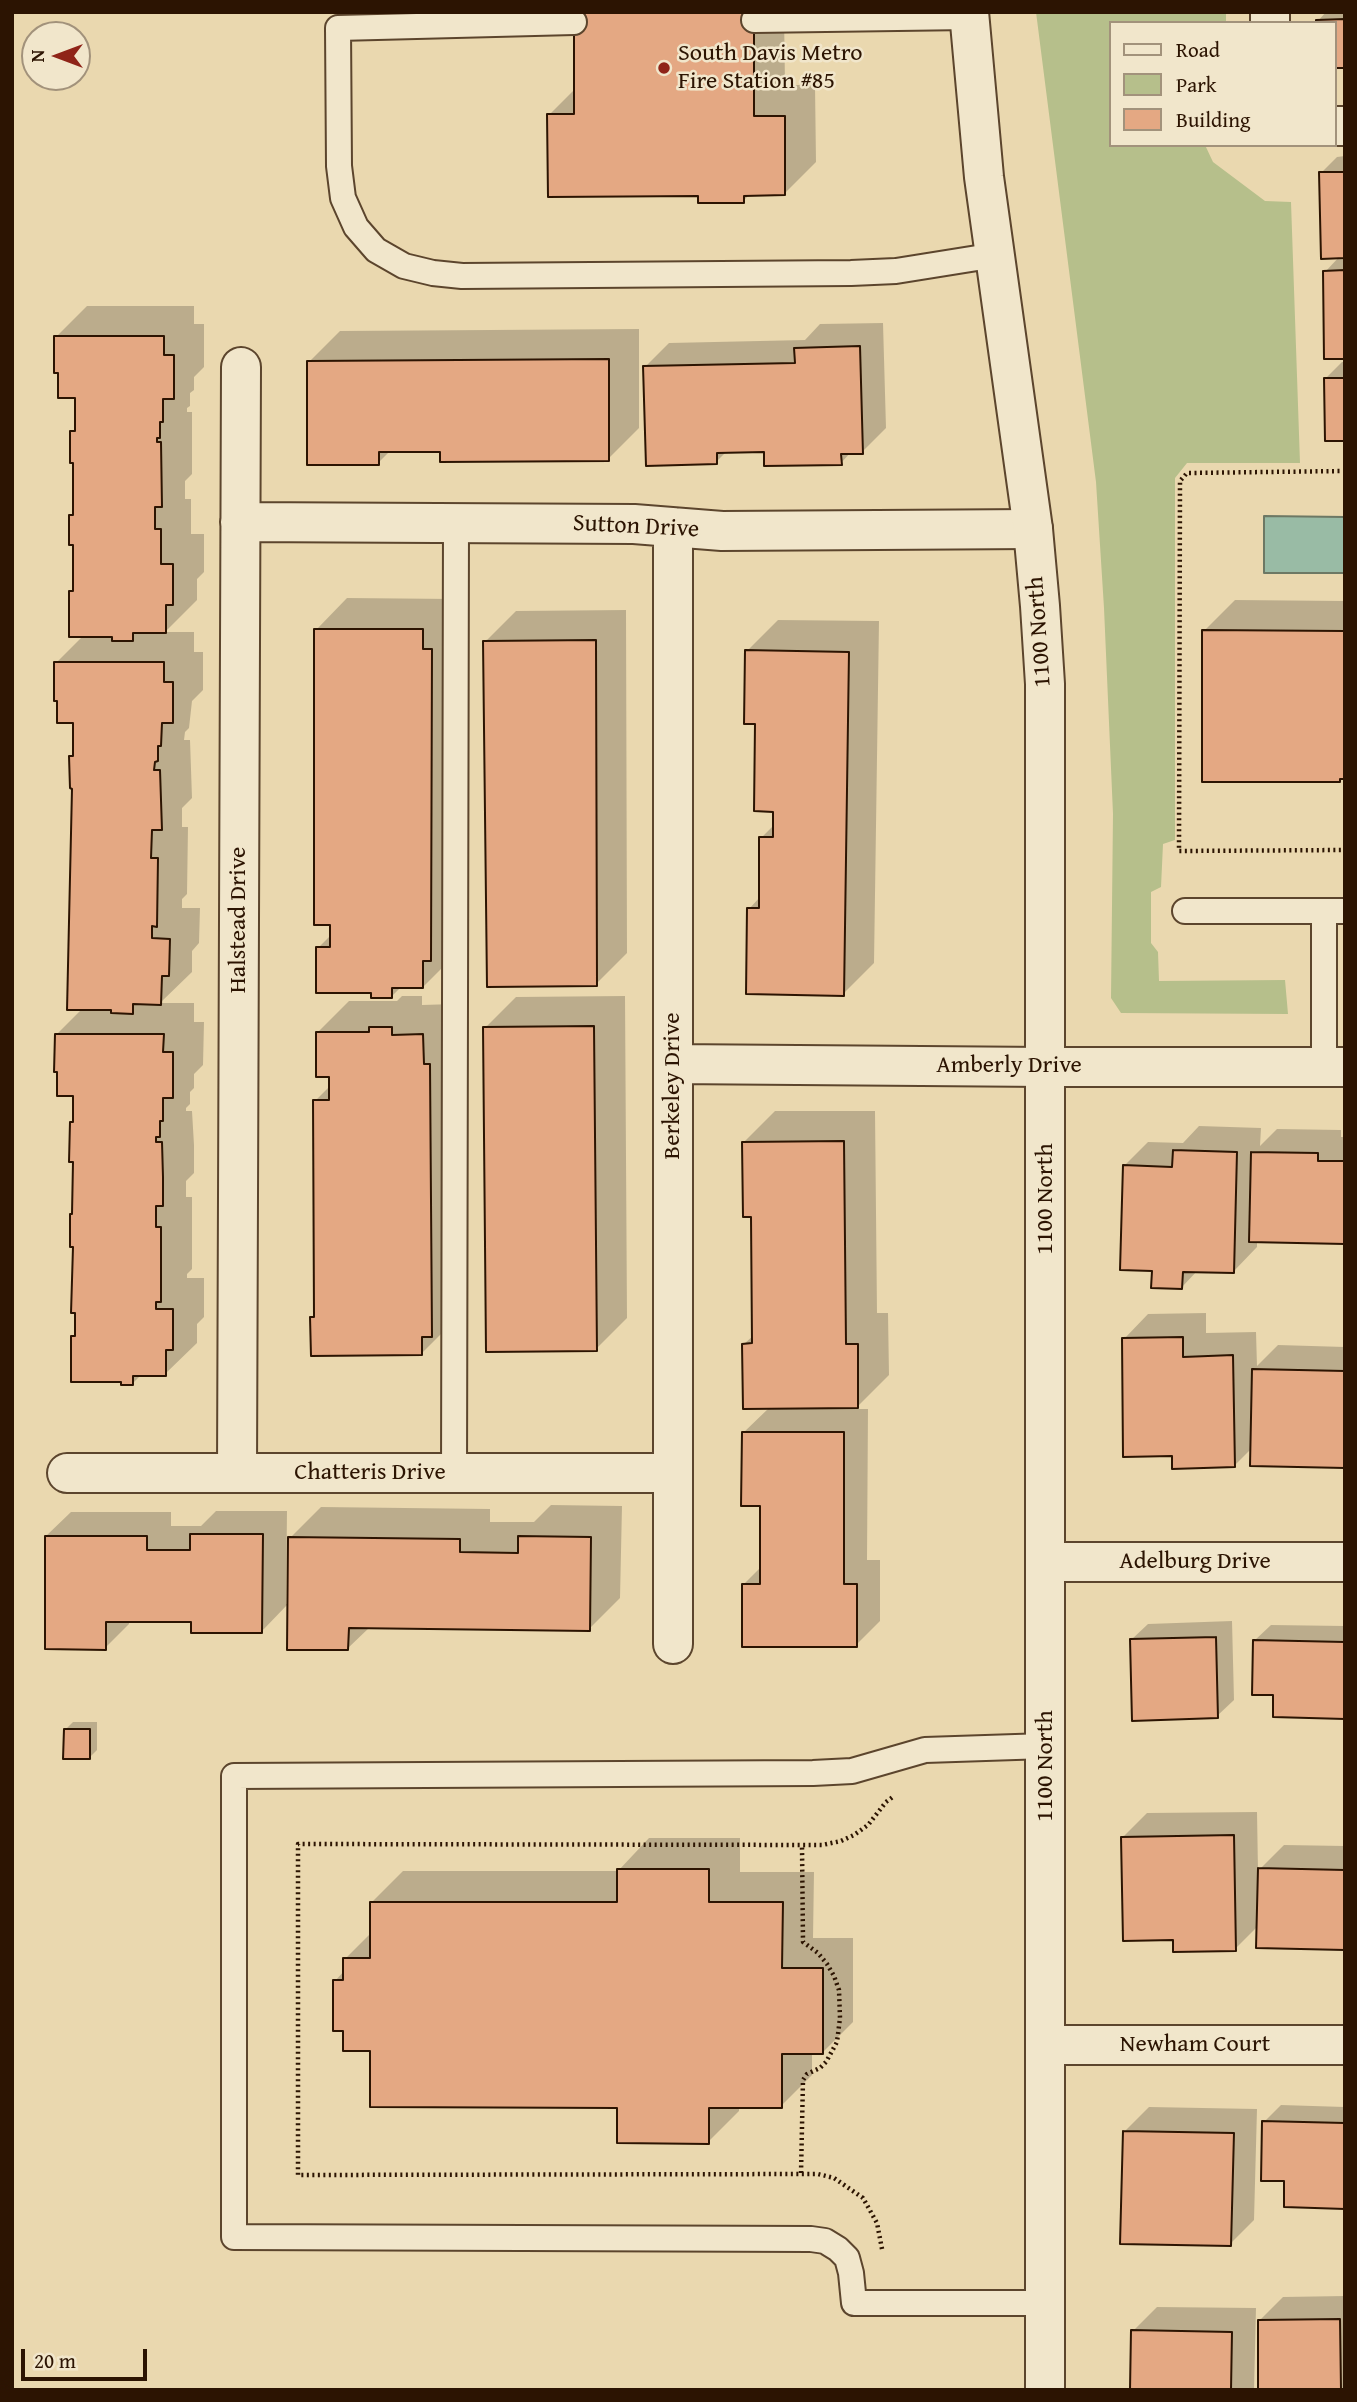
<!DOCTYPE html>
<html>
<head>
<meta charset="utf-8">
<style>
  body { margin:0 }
  #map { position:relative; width:1357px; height:2402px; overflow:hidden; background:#ead8af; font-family:"Gentium Book Plus",serif }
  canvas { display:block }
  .frame { position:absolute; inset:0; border:14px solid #2c1402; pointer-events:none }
  .legend { position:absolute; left:1109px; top:21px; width:228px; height:126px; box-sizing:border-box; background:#f1e6cb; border:2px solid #a2927b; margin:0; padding:9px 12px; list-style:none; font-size:21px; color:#2c1402 }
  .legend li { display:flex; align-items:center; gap:14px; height:35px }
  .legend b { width:35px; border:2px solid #a2927b }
  .north { position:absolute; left:21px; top:21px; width:70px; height:70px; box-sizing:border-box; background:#f1e6cb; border:2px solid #a2927b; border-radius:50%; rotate:270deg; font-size:19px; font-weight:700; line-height:28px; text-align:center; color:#2c1402 }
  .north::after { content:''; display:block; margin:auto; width:24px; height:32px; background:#8f2418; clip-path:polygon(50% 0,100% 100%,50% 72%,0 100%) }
  .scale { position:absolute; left:21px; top:2349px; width:126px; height:32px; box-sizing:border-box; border:4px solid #2c1402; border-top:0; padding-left:9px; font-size:21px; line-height:24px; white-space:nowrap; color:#2c1402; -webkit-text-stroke:5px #f1e6cb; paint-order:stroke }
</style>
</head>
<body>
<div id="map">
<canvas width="1357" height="2402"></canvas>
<div class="frame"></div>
<ul class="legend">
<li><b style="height:9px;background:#f1e6cb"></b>Road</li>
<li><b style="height:19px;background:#b6bf8b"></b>Park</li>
<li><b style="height:19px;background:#e4a883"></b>Building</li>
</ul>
<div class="north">N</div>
<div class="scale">20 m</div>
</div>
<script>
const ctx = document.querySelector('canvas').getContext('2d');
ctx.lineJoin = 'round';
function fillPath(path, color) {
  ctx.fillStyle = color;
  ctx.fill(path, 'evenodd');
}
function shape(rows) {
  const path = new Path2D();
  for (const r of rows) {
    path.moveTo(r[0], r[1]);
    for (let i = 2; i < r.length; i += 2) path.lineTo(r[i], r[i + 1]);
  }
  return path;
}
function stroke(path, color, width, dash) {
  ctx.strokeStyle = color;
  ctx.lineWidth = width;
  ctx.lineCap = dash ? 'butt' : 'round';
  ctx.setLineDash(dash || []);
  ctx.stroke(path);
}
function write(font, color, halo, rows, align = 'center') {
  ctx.font = font + ' "Gentium Book Plus",serif';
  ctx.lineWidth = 5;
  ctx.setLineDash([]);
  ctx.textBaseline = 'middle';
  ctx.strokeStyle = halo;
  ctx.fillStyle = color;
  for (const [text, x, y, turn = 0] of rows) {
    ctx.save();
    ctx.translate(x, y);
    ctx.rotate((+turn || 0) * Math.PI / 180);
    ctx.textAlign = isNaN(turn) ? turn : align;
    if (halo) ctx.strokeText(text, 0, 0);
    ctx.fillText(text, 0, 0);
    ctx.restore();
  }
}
fillPath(shape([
  [1036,12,1226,12,1226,23,1110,23,1110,145,1205,145,1213,162,1265,201,1291,202,1300,463,1187,463,1175,478,1175,840,1163,844,1161,887,1151,892,1151,943,1158,952,1159,981,1285,980,1288,1014,1121,1013,1111,998,1113,814,1104,608,1096,482]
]), '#b6bf8b');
const water = shape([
  [1264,516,1345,517,1345,573,1264,573,1264,516]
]);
fillPath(water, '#99bba5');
stroke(water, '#6d7864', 2);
fillPath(shape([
  [784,12,785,85,815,85,816,162,785,193,750,194,743,201,549,115,576,88],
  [1326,12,1345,12,1345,66,1334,23,1318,21],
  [1345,156,1345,357,1325,272,1340,256,1321,173,1337,157],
  [87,306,194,306,194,324,204,324,204,367,194,377,194,390,190,393,190,406,187,408,187,412,192,412,192,474,185,481,185,499,191,499,191,534,204,534,204,572,197,579,197,600,165,632,194,632,194,652,203,652,203,690,192,701,189,728,185,732,184,740,190,740,192,798,182,808,182,827,188,827,187,894,182,899,182,908,200,908,199,943,192,951,192,972,160,1003,194,1003,194,1022,204,1022,203,1065,194,1074,194,1088,190,1092,190,1104,186,1108,186,1111,192,1111,194,1145,194,1173,186,1181,186,1197,192,1197,192,1269,187,1274,187,1278,204,1278,204,1317,197,1324,197,1343,165,1374,142,1374,132,1384,122,1380,73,1337,77,1333,75,1161,72,1123,75,1119,75,1094,57,1034,83,1008,71,757,75,753,75,721,56,663,84,635,70,592,75,588,75,543,71,516,75,512,72,432,77,427,77,396,56,337],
  [883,323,886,428,862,452,851,452,841,463,765,450,727,451,716,462,645,367,669,343,805,340,820,324],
  [639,329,639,428,608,459,442,450,391,450,378,463,309,362,340,331],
  [1342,362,1345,362,1345,439,1325,379],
  [347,598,454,599,454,956,423,987,402,986,392,996,372,991,318,948,332,934,316,630],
  [1235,600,1345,601,1345,777,1339,780,1204,631],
  [626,610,627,953,596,984,485,642,516,611],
  [778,620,879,621,874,963,843,994,749,909,760,897,761,838,774,825,774,810,757,723,747,651],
  [402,996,422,996,422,1005,454,1004,452,1323,421,1354,312,1318,316,1314,315,1101,330,1086,330,1075,318,1032,349,1001,397,1001],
  [625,996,627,1318,596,1349,485,1028,516,997],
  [775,1111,875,1111,877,1313,888,1313,889,1375,855,1409,868,1409,867,1560,880,1560,880,1621,856,1645,743,1585,762,1566,762,1505,743,1433,770,1407,744,1344,754,1335,753,1216,744,1142],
  [1199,1126,1261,1128,1260,1146,1277,1129,1341,1130,1341,1137,1345,1137,1345,1242,1257,1241,1257,1247,1233,1272,1198,1270,1182,1287,1154,1269,1124,1166,1148,1142,1183,1143],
  [1206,1313,1206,1333,1256,1332,1257,1366,1278,1345,1345,1347,1345,1466,1252,1448,1234,1466,1174,1454,1124,1339,1148,1314],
  [551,1505,622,1506,620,1598,589,1629,370,1627,347,1649,290,1538,321,1507,490,1509,490,1522,534,1522],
  [216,1511,287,1511,286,1604,288,1604,262,1631,193,1620,129,1620,129,1624,105,1648,46,1536,71,1512,171,1512,171,1526,201,1526],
  [1232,1621,1234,1700,1217,1716,1131,1640,1148,1624],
  [1271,1625,1345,1626,1345,1717,1254,1641],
  [73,1722,97,1722,97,1750,89,1758,65,1730],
  [1257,1812,1258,1871,1284,1845,1345,1846,1345,1948,1258,1926,1235,1949,1175,1938,1123,1837,1147,1813],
  [649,1838,740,1838,740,1872,814,1872,813,1938,853,1938,853,2022,822,2053,812,2053,812,2075,781,2106,739,2106,739,2111,708,2142,619,2106,372,2049,345,2030,335,1981,345,1970,345,1959,372,1932,372,1902,403,1871,618,1871],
  [1281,2105,1345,2107,1345,2207,1286,2180,1264,2122],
  [1149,2107,1257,2109,1254,2220,1230,2244,1125,2131],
  [1345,2296,1345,2390,1260,2390,1259,2321,1283,2297],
  [1157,2307,1256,2308,1254,2390,1132,2390,1133,2331]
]), '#0003');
const building = shape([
  [574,12,754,12,754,116,785,116,785,195,744,196,744,203,698,203,698,196,548,197,547,114,574,114,574,12],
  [1345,19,1345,68,1334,68,1334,23,1316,23,1316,20,1345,19],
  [1319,172,1345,172,1345,258,1321,259,1319,172],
  [1345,270,1345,359,1324,359,1323,271,1345,270],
  [54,336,164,336,164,355,174,355,174,399,163,399,163,422,160,422,160,438,157,438,157,442,161,442,162,507,155,507,155,529,161,529,161,564,173,564,173,605,166,605,166,633,133,633,133,641,112,641,112,637,69,637,69,591,73,591,73,545,69,545,69,515,73,515,73,463,70,463,70,431,75,431,75,398,58,398,58,373,54,373,54,336],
  [860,346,863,454,841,454,842,465,764,466,764,452,717,453,717,464,646,466,643,366,795,363,794,348,860,346],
  [609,359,609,461,440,462,440,452,379,452,379,465,307,465,307,361,609,359],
  [1324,378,1345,378,1345,441,1325,441,1324,378],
  [314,629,423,629,423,649,432,649,431,961,423,961,423,988,392,988,392,998,371,998,371,993,316,993,316,947,330,947,330,925,314,925,314,629],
  [1202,630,1345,631,1345,779,1340,779,1340,782,1202,782,1202,630],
  [596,640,597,986,487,987,483,641,596,640],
  [745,650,849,652,844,996,746,994,747,908,759,908,759,837,773,837,773,812,754,811,755,724,744,724,745,650],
  [54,662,164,662,164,682,173,682,173,723,162,723,161,746,158,746,158,761,155,762,154,770,160,770,162,830,152,830,151,858,158,858,157,927,152,926,152,938,170,939,169,976,162,976,161,1005,133,1004,133,1014,111,1013,111,1010,67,1010,72,789,70,788,69,756,73,756,73,723,57,723,57,701,54,701,54,662],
  [594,1026,597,1351,486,1352,483,1027,594,1026],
  [369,1027,392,1027,392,1035,423,1034,424,1064,430,1064,432,1337,422,1337,422,1355,311,1356,310,1317,314,1317,313,1100,329,1100,329,1077,316,1077,316,1032,369,1032,369,1027],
  [55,1034,164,1034,163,1052,173,1052,173,1098,163,1098,163,1121,160,1121,160,1137,156,1137,156,1142,162,1142,163,1177,163,1206,156,1206,156,1227,161,1227,161,1302,156,1302,156,1309,173,1309,173,1350,166,1350,166,1376,133,1376,133,1385,121,1385,121,1382,71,1382,71,1336,75,1336,75,1313,71,1313,73,1247,70,1247,70,1214,72,1214,73,1162,69,1162,70,1122,73,1122,73,1096,57,1096,57,1072,54,1072,55,1034],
  [844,1141,846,1344,858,1344,858,1408,743,1409,742,1344,752,1343,751,1217,743,1217,742,1142,844,1141],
  [1173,1150,1237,1152,1234,1273,1183,1272,1182,1289,1151,1288,1152,1271,1120,1270,1123,1165,1172,1167,1173,1150],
  [1251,1152,1318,1153,1318,1161,1345,1161,1345,1244,1249,1242,1251,1152],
  [1183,1337,1183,1357,1233,1355,1235,1467,1172,1469,1172,1456,1123,1457,1122,1338,1183,1337],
  [1252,1369,1345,1371,1345,1468,1250,1466,1252,1369],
  [742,1432,844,1432,844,1584,857,1584,857,1647,742,1647,742,1584,760,1584,760,1506,741,1506,742,1432],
  [190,1534,263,1534,262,1633,191,1633,191,1622,106,1622,106,1650,45,1649,45,1536,147,1536,147,1550,190,1550,190,1534],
  [518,1536,591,1537,590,1631,349,1628,348,1650,287,1650,288,1537,460,1539,460,1552,518,1553,518,1536],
  [1216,1637,1218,1718,1132,1721,1130,1639,1216,1637],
  [1253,1640,1345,1642,1345,1719,1273,1717,1273,1695,1252,1695,1253,1640],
  [64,1729,90,1729,90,1759,63,1759,64,1729],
  [1234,1835,1236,1951,1173,1952,1173,1940,1123,1941,1121,1837,1234,1835],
  [1258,1868,1345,1870,1345,1950,1256,1948,1258,1868],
  [617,1869,709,1869,709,1902,783,1902,782,1968,823,1968,823,2054,782,2054,782,2108,709,2108,709,2144,617,2143,617,2108,370,2107,370,2051,343,2051,343,2031,333,2031,333,1980,343,1980,343,1958,370,1958,370,1902,617,1902,617,1869],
  [1262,2121,1345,2123,1345,2209,1284,2207,1284,2181,1261,2181,1262,2121],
  [1123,2131,1234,2133,1231,2246,1120,2244,1123,2131],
  [1340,2319,1341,2390,1258,2390,1258,2320,1340,2319],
  [1131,2330,1232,2332,1231,2390,1130,2390,1131,2330]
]);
fillPath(building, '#e4a883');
stroke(building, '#2c1402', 2);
const service = shape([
  [754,20,969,17],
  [574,22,338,28,339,166,343,198,356,227,376,250,404,266,433,273,462,276,851,273,896,271,996,255],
  [1185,911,1345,911],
  [1324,1067,1324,911],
  [454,1473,456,523],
  [1045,2303,854,2303,851,2273,847,2258,838,2249,825,2241,811,2239,234,2237,234,1776,813,1773,852,1771,925,1750,1046,1746]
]);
const minor = shape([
  [1270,12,1270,23],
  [1334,126,1345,126],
  [240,522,634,524,722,531,1033,529],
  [673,527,673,1644],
  [673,1064,1046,1067],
  [67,1473,673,1473],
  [237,1473,241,367],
  [1046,1562,1345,1562],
  [1045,2045,1345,2045]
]);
const tertiary = shape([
  [969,12,984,177,1033,529,1040,606,1045,684,1045,2390],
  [1046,1067,1345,1067]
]);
stroke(service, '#5c452d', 28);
stroke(minor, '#5c452d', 42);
stroke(tertiary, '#5c452d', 42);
stroke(shape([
  [1345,471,1187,473,1180,481,1179,851,1345,850],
  [801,2173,803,2080,807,2074,820,2068,826,2062,837,2042,840,2018,839,1990,834,1976,827,1964,818,1953,803,1942,802,1846],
  [882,2249,877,2223,863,2198,834,2178,818,2174,298,2175,298,1844,822,1845,841,1841,854,1835,868,1825,886,1802,894,1796]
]), '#2c1402', 4.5, [2, 3.5]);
stroke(service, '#f1e6cb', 24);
stroke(minor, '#f1e6cb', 38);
stroke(tertiary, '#f1e6cb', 38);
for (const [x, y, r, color] of [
  [664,68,7,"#8f2418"]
]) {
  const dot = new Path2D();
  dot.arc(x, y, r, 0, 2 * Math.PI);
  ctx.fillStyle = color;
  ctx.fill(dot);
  stroke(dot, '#f1e6cb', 2.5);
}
write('24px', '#2c1402', '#f1e6cb', [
  ["South Davis Metro",678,54],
  ["Fire Station #85",678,82]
], 'left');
write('24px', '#2c1402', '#f1e6cb', [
  ["Sutton Drive",636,527,3],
  ["1100 North",1040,632,-94],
  ["Halstead Drive",239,920,-90],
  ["Amberly Drive",1009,1066],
  ["Berkeley Drive",673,1086,-90],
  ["1100 North",1046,1199,-90],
  ["Chatteris Drive",370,1473],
  ["Adelburg Drive",1195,1562],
  ["1100 North",1046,1766,-90],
  ["Newham Court",1195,2045]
]);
</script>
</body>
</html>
